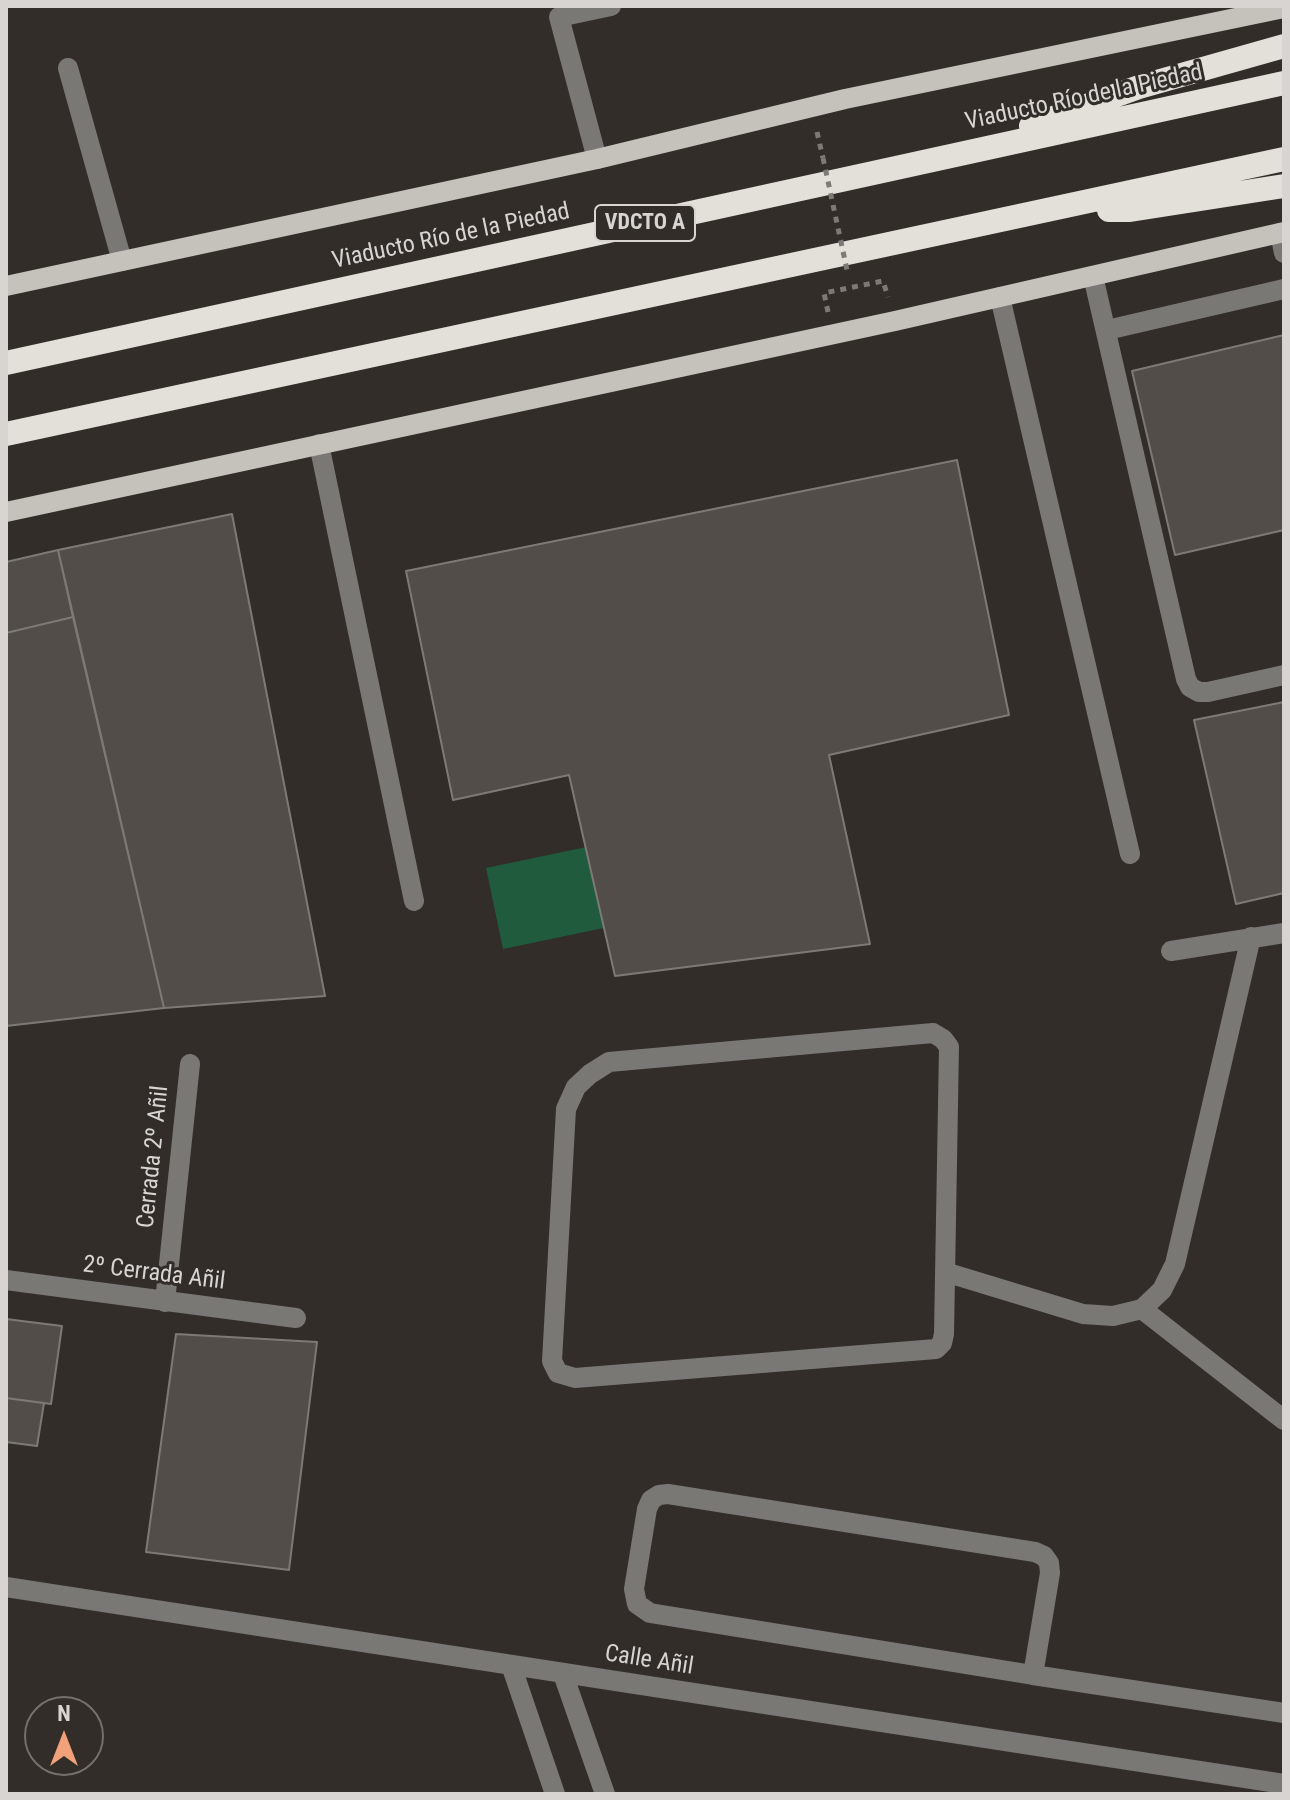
<!DOCTYPE html>
<html>
<head>
<meta charset="utf-8">
<style>
  body { margin:0 }
  #map { position:relative; width:1290px; height:1800px; overflow:hidden; background:#322d29; font-family:"Roboto Condensed",sans-serif }
  canvas { display:block }
  .frame { position:absolute; inset:0; border:8px solid #d7d4d2; pointer-events:none }
  .north { position:absolute; left:24px; top:1696px; width:80px; height:80px; box-sizing:border-box; background:#322d29; border:2px solid #74706d; border-radius:50%; rotate:0deg; font-size:22px; font-weight:700; line-height:32px; text-align:center; color:#d7d4d2 }
  .north::after { content:''; display:block; margin:auto; width:28px; height:36px; background:#f1a27b; clip-path:polygon(50% 0,100% 100%,50% 72%,0 100%) }
</style>
</head>
<body>
<div id="map">
<canvas width="1290" height="1800"></canvas>
<div class="frame"></div>
<div class="north">N</div>
</div>
<script>
const ctx = document.querySelector('canvas').getContext('2d');
ctx.lineJoin = 'round';
function fillPath(path, color) {
  ctx.fillStyle = color;
  ctx.fill(path, 'evenodd');
}
function shape(rows) {
  const path = new Path2D();
  for (const r of rows) {
    path.moveTo(r[0], r[1]);
    for (let i = 2; i < r.length; i += 2) path.lineTo(r[i], r[i + 1]);
  }
  return path;
}
function stroke(path, color, width, dash) {
  ctx.strokeStyle = color;
  ctx.lineWidth = width;
  ctx.lineCap = dash ? 'butt' : 'round';
  ctx.setLineDash(dash || []);
  ctx.stroke(path);
}
function write(font, color, halo, rows, align = 'center') {
  ctx.font = font + ' "Roboto Condensed",sans-serif';
  ctx.lineWidth = 6;
  ctx.setLineDash([]);
  ctx.textBaseline = 'middle';
  ctx.strokeStyle = halo;
  ctx.fillStyle = color;
  for (const [text, x, y, turn = 0] of rows) {
    ctx.save();
    ctx.translate(x, y);
    ctx.rotate((+turn || 0) * Math.PI / 180);
    ctx.textAlign = isNaN(turn) ? turn : align;
    if (halo) ctx.strokeText(text, 0, 0);
    ctx.fillText(text, 0, 0);
    ctx.restore();
  }
}
fillPath(shape([
  [596,845,613,926,503,949,486,868]
]), '#1f5b3c');
const building = shape([
  [1284,335,1284,530,1175,555,1132,371,1284,335],
  [957,460,1009,715,829,755,870,944,615,976,569,775,453,800,406,571,957,460],
  [232,514,325,996,164,1008,58,550,232,514],
  [58,550,73,617,6,633,6,562,58,550],
  [73,617,164,1008,6,1026,6,633,73,617],
  [1284,702,1284,893,1236,904,1194,720,1284,702],
  [6,1319,62,1326,51,1404,6,1398,6,1319],
  [176,1334,317,1342,289,1570,146,1552,176,1334],
  [6,1398,44,1403,37,1446,6,1442,6,1398]
]);
fillPath(building, '#524d48');
stroke(building, '#7e7974', 2);
stroke(shape([
  [817,132,823,158],
  [828,312,824,293,883,281,888,297]
]), '#7d7976', 5, [6, 6]);
stroke(shape([
  [68,68,122,261],
  [597,159,559,17,611,6],
  [1280,233,1284,253],
  [1093,276,1186,679,1190,687,1199,692,1208,692,1284,675],
  [1000,297,1130,854],
  [1107,330,1284,289],
  [319,444,414,901],
  [1171,951,1284,933],
  [933,1033,943,1039,949,1047,944,1334,942,1343,936,1349,575,1378,558,1373,552,1361,566,1109,576,1087,590,1074,609,1062,933,1033],
  [945,1272,1083,1314,1113,1316,1142,1309,1162,1290,1175,1264,1251,937],
  [6,1280,296,1318],
  [165,1302,190,1064],
  [1142,1309,1284,1420],
  [668,1494,1035,1552,1044,1556,1049,1563,1050,1573,1033,1675,650,1613,637,1604,634,1589,647,1509,651,1500,659,1495,668,1494],
  [6,1587,1284,1784],
  [511,1665,555,1794],
  [563,1674,605,1794],
  [1033,1675,1284,1713]
]), '#797875', 20);
stroke(shape([
  [6,286,597,159,845,99,1284,8],
  [6,512,895,321,1284,232]
]), '#c5c2bc', 20);
stroke(shape([
  [1031,126,1139,87,1284,46],
  [1109,210,1130,210,1284,186],
  [6,363,1284,83],
  [6,434,1284,159]
]), '#e3dfd9', 24);
stroke(shape([
  [823,158,847,270]
]), '#7d7976', 5, [6, 6]);
for (const [x, y, w] of [
  [645,223,100]
]) {
  const box = new Path2D();
  box.roundRect(x - w / 2, y - 18, w, 36, 6);
  ctx.fillStyle = '#322d29';
  ctx.fill(box);
  stroke(box, '#d7d4d2', 2);
}
write('bold 22px', '#d7d4d2', null, [
  ["VDCTO A",645,223]
]);
write('24px', '#d7d4d2', '#322d29', [
  ["Viaducto Río de la Piedad",1084,98,-12],
  ["Viaducto Río de la Piedad",451,237,-12],
  ["Cerrada 2º Añil",154,1157,-84],
  ["2º Cerrada Añil",154,1274,7],
  ["Calle Añil",649,1661,9]
]);
</script>
</body>
</html>
